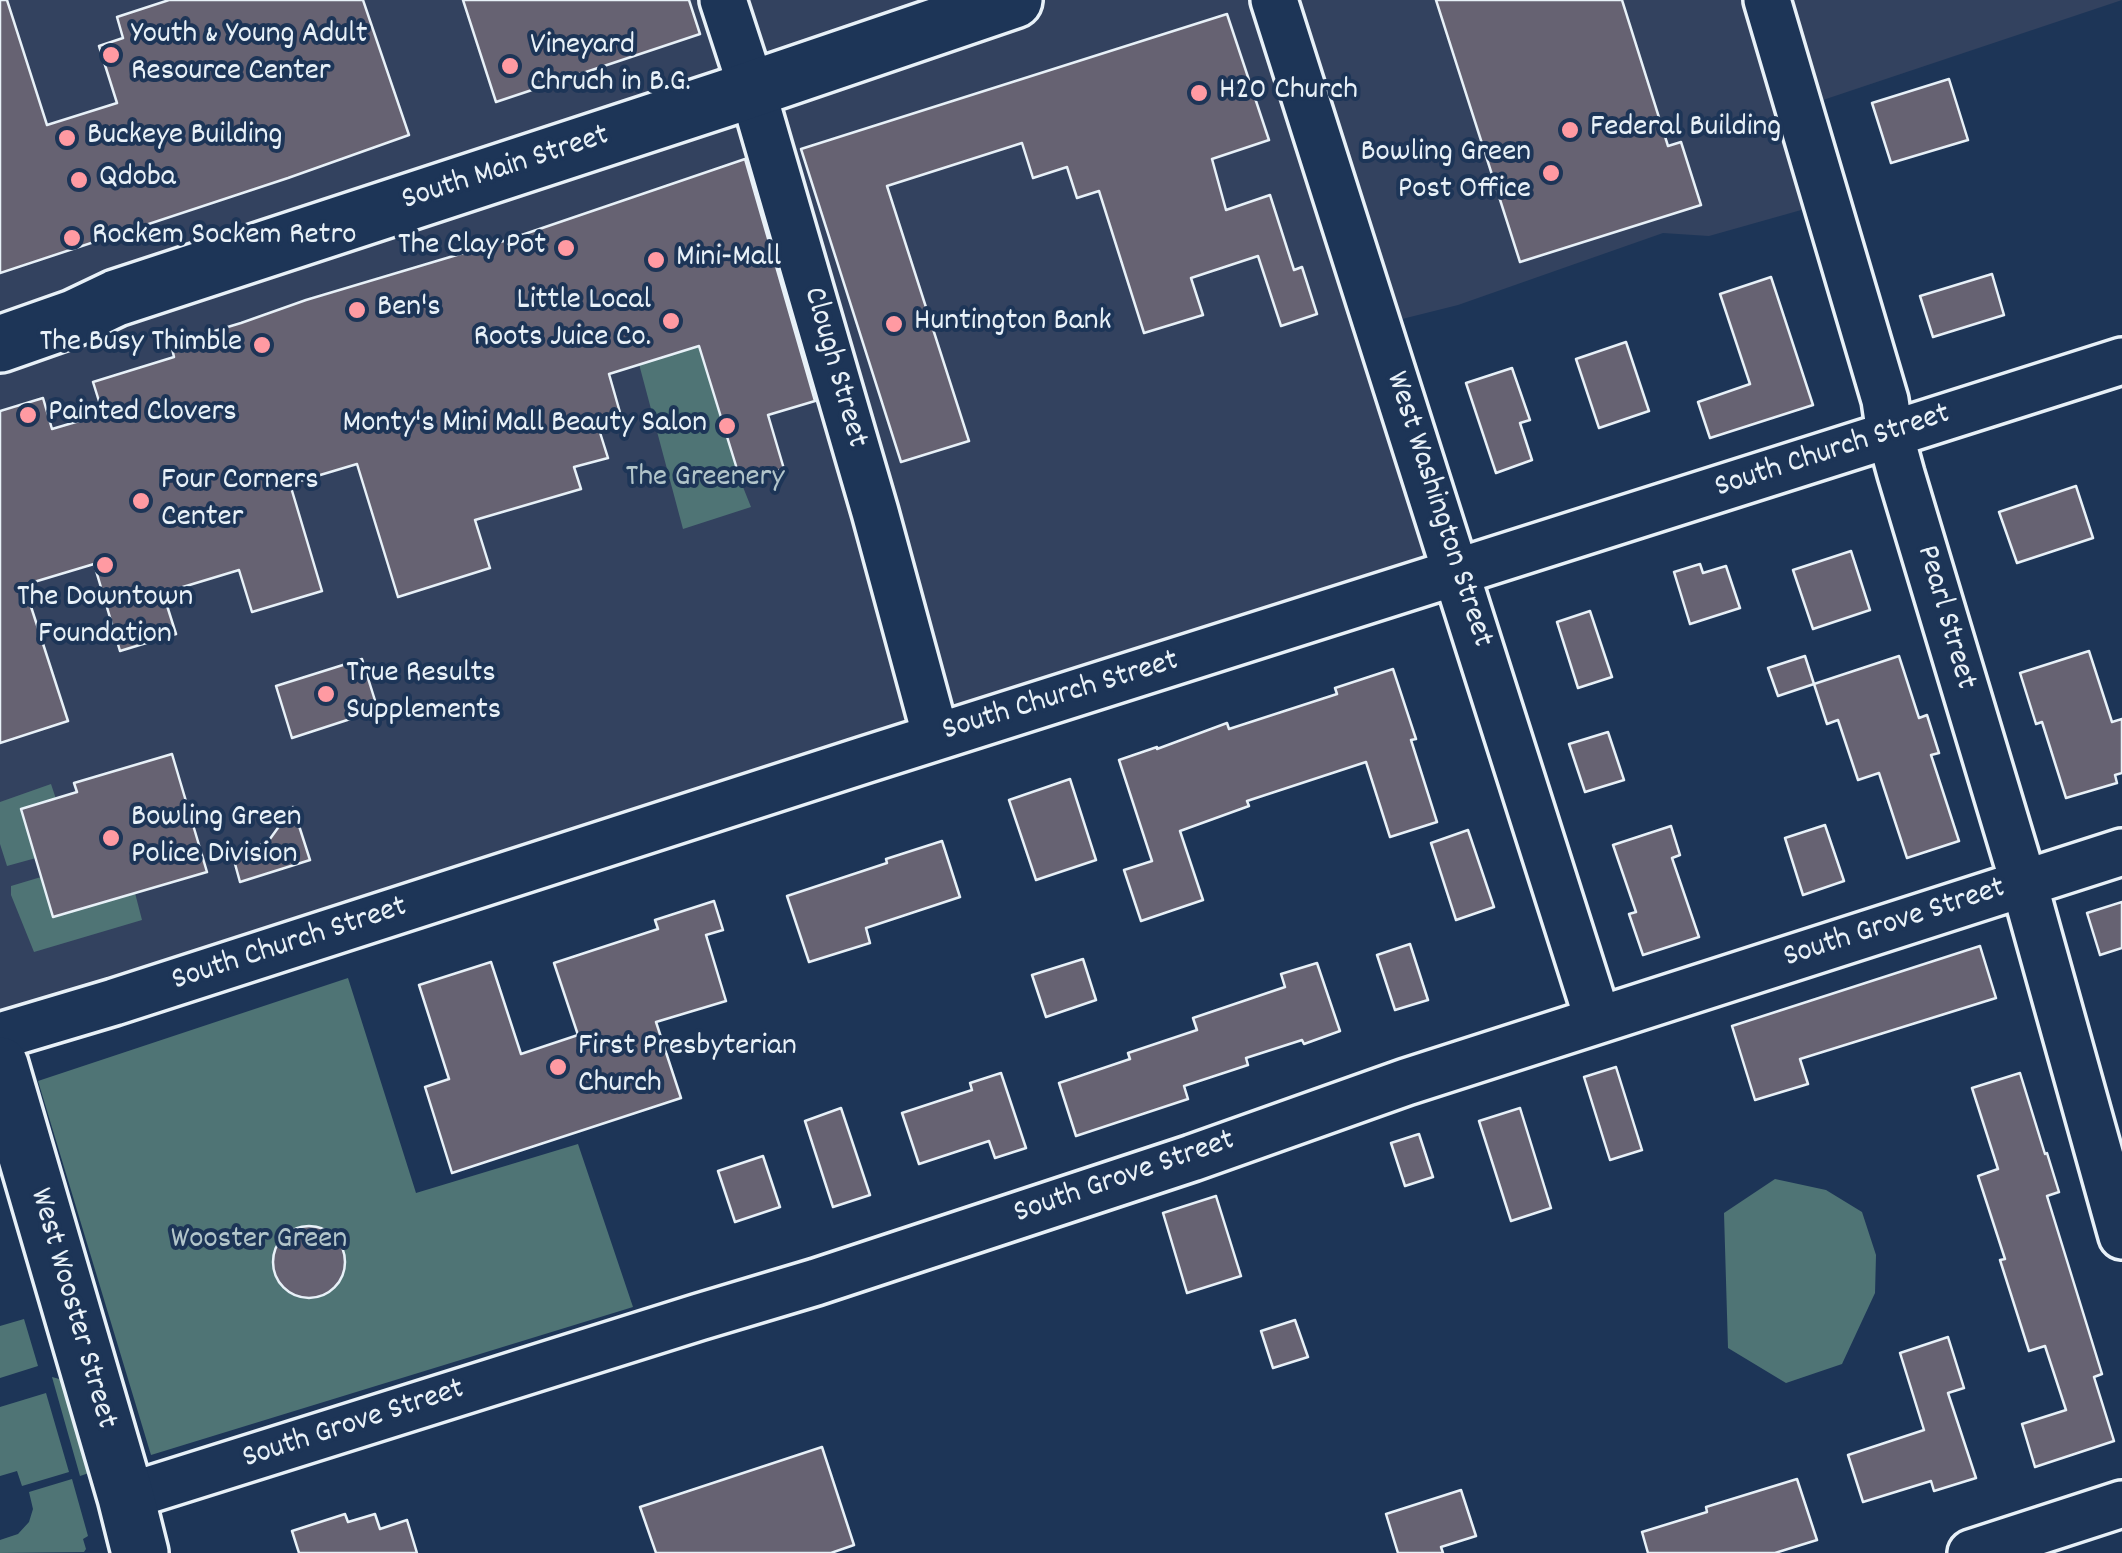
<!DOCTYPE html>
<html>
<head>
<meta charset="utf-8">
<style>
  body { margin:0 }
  canvas { display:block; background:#1d3557 }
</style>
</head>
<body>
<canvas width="2122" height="1553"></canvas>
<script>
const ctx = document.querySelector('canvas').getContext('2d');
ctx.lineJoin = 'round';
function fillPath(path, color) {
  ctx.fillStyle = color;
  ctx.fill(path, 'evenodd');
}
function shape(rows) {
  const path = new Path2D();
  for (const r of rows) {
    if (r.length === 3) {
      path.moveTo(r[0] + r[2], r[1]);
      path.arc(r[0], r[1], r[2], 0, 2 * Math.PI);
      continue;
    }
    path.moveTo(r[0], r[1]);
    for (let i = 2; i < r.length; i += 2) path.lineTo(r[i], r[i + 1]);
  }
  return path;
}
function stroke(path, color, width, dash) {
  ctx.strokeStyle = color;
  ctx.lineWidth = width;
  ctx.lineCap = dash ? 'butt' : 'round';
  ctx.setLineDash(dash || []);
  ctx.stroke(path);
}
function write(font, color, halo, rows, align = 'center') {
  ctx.font = font + ' Dekko,sans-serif';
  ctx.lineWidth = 8;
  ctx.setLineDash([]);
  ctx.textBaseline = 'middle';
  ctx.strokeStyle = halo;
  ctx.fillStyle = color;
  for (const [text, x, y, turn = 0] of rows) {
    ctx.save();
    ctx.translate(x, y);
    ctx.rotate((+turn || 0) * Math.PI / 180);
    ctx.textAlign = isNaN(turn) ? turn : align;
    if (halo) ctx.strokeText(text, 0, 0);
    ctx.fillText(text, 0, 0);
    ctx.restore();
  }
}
fillPath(shape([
  [0,0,2122,0,1799,108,1826,203,1709,236,1663,233,1458,305,1378,325,1457,574,0,1036]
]), '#33425f');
fillPath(shape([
  [691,319,741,482,751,507,683,529,639,364],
  [51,784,56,799,36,858,7,866,0,844,0,802],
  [41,877,135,893,142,920,34,952,11,895,11,886],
  [348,978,416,1193,578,1144,633,1307,151,1455,38,1081],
  [1775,1179,1826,1190,1862,1212,1876,1255,1875,1293,1842,1364,1786,1383,1728,1348,1724,1213],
  [24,1319,38,1366,0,1378,0,1326],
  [52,1377,63,1380,89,1473,80,1476],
  [46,1393,69,1472,22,1486,17,1471,0,1476,0,1407],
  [72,1479,88,1536,83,1539,86,1549,84,1552,0,1553,0,1540,18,1534,29,1522,33,1509,29,1492]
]), '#4f7475');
const building = shape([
  [0,0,7,0,47,125,117,103,99,46,123,38,117,17,169,0,363,0,409,135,288,178,0,273,0,0],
  [463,0,689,0,700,34,496,102,463,0],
  [1436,0,1622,0,1668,146,1681,142,1701,205,1520,262,1436,0],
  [1227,14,1269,140,1212,159,1226,210,1270,195,1294,270,1302,267,1317,314,1281,326,1258,256,1191,278,1203,315,1144,333,1099,191,1077,198,1067,167,1033,178,1022,143,887,186,969,441,901,462,801,149,1227,14],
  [1949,79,1968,140,1891,163,1872,103,1949,79],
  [745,159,815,401,768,415,784,469,741,482,699,346,609,374,621,416,597,423,608,458,574,467,581,489,475,520,490,568,398,597,357,464,290,484,322,591,252,612,239,570,163,593,176,634,120,651,94,564,24,585,68,721,0,743,0,411,43,398,52,429,103,414,93,382,174,357,171,344,241,323,306,300,507,240,745,159],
  [1992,274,2004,315,1933,337,1920,296,1992,274],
  [1771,277,1813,405,1710,438,1698,402,1750,384,1720,294,1771,277],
  [1626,342,1649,411,1599,428,1576,359,1626,342],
  [1512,368,1530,420,1520,423,1532,460,1496,473,1466,383,1512,368],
  [2076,486,2093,538,2017,563,1999,512,2076,486],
  [1851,551,1870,610,1813,629,1793,570,1851,551],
  [1700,564,1703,573,1726,566,1740,608,1690,624,1674,572,1700,564],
  [1590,611,1612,677,1578,688,1557,622,1590,611],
  [2089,651,2112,722,2122,719,2122,773,2115,775,2117,783,2066,798,2042,722,2036,724,2020,673,2089,651],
  [1805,656,1814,684,1778,696,1768,668,1805,656],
  [1899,656,1919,718,1927,715,1939,753,1931,755,1959,841,1907,858,1879,773,1858,780,1838,720,1827,724,1814,684,1899,656],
  [362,659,378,710,292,738,276,686,362,659],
  [1393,669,1416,739,1411,740,1437,822,1390,837,1366,762,1247,801,1249,806,1180,831,1203,900,1141,921,1124,870,1152,861,1119,760,1157,747,1157,749,1227,723,1229,729,1337,694,1335,688,1393,669],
  [1608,732,1624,780,1585,792,1569,744,1608,732],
  [172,754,207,872,53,917,21,809,77,792,74,783,172,754],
  [1070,779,1096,860,1036,880,1009,800,1070,779],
  [293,807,310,860,240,882,232,853,267,843,293,807],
  [1825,825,1844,881,1803,895,1785,838,1825,825],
  [1671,826,1680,855,1672,858,1699,937,1643,955,1629,914,1636,912,1613,845,1671,826],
  [1468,830,1494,907,1456,920,1431,843,1468,830],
  [942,841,960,897,866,928,870,943,809,962,787,896,887,863,886,859,942,841],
  [714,901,723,930,706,935,726,1001,656,1022,681,1098,452,1173,425,1087,449,1079,419,985,491,962,521,1054,578,1035,554,963,658,929,655,920,714,901],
  [2122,902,2122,948,2100,955,2087,913,2122,902],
  [1410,944,1428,1000,1395,1010,1377,955,1410,944],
  [1980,946,1996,998,1800,1059,1808,1084,1755,1100,1732,1026,1980,946],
  [1083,959,1096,1000,1046,1017,1032,975,1083,959],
  [1317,963,1340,1031,1304,1044,1302,1040,1246,1058,1248,1065,1184,1086,1188,1099,1076,1136,1059,1083,1130,1059,1128,1053,1197,1030,1193,1018,1285,987,1281,974,1317,963],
  [1616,1067,1642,1150,1610,1160,1584,1077,1616,1067],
  [1001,1073,1026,1148,995,1158,989,1141,919,1164,902,1113,972,1090,970,1083,1001,1073],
  [2020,1073,2045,1154,2047,1153,2059,1192,2047,1196,2102,1374,2094,1377,2114,1441,2035,1467,2022,1424,2066,1410,2045,1346,2029,1351,2000,1260,2005,1259,1978,1176,1998,1169,1972,1088,2020,1073],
  [841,1108,870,1195,833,1207,805,1121,841,1108],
  [1520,1108,1551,1208,1511,1221,1479,1121,1520,1108],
  [1419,1134,1433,1177,1405,1186,1391,1143,1419,1134],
  [763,1156,780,1207,735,1222,718,1171,763,1156],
  [1216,1196,1241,1276,1187,1293,1163,1213,1216,1196],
  [309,1262,36],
  [1295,1320,1308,1357,1273,1368,1261,1331,1295,1320],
  [1948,1337,1964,1388,1948,1393,1976,1478,1934,1491,1931,1481,1863,1502,1848,1455,1924,1430,1900,1353,1948,1337],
  [822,1447,854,1545,831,1553,656,1553,640,1507,822,1447],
  [1797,1479,1817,1540,1775,1553,1648,1553,1642,1532,1707,1512,1706,1507,1797,1479],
  [1461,1490,1476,1536,1441,1547,1443,1553,1398,1553,1386,1514,1461,1490],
  [345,1514,348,1522,375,1514,380,1529,407,1520,417,1553,299,1553,292,1531,345,1514]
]);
fillPath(building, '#666272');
stroke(building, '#e8f1f8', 2.5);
const minor = shape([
  [723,0,752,89,875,512,936,737],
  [1274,0,1598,1020],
  [1767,0,1885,400,1890,434,1901,474,2024,884,2122,1236],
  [0,1036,114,1002,864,760,2122,361],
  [126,1497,699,1317,816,1282,1192,1158,1406,1082,2122,852],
  [1971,1553,2122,1504]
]);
const major = shape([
  [0,344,74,318,116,298,726,98,1014,0],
  [0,1065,126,1497,140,1553]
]);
stroke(minor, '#e8f1f8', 52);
stroke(major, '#e8f1f8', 62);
stroke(minor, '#1d3557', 45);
stroke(major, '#1d3557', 55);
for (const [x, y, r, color] of [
  [111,55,10,"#ff9aa2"],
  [510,66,10,"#ff9aa2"],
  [1199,93,10,"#ff9aa2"],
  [1570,130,10,"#ff9aa2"],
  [67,138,10,"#ff9aa2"],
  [1551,173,10,"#ff9aa2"],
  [79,180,10,"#ff9aa2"],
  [72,238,10,"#ff9aa2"],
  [566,248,10,"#ff9aa2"],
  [656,260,10,"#ff9aa2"],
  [357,310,10,"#ff9aa2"],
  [671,321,10,"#ff9aa2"],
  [894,324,10,"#ff9aa2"],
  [262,345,10,"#ff9aa2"],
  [28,415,10,"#ff9aa2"],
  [727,426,10,"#ff9aa2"],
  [141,501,10,"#ff9aa2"],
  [105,565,10,"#ff9aa2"],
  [326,694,10,"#ff9aa2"],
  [111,838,10,"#ff9aa2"],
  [558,1067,10,"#ff9aa2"]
]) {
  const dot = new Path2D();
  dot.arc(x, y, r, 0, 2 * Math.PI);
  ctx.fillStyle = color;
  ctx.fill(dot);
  stroke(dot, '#1d3557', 4);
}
write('32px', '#e8f1f8', '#1d3557', [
  ["Youth & Young Adult",131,37],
  ["Resource Center",131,74],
  ["Vineyard",530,48],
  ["Chruch in B.G.",530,85],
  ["H20 Church",1219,93],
  ["Federal Building",1590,130],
  ["Buckeye Building",87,138],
  ["Bowling Green",1531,155,"right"],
  ["Post Office",1531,192,"right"],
  ["Qdoba",99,180],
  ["Rockem Sockem Retro",92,238],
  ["The Clay Pot",546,248,"right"],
  ["Mini-Mall",676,260],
  ["Little Local",651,303,"right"],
  ["Roots Juice Co.",651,340,"right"],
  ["Ben's",377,310],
  ["Huntington Bank",914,324],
  ["The Busy Thimble",242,345,"right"],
  ["Painted Clovers",48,415],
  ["Monty's Mini Mall Beauty Salon",707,426,"right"],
  ["Four Corners",161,483],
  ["Center",161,520],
  ["The Downtown",105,600,"center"],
  ["Foundation",105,637,"center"],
  ["True Results",346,676],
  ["Supplements",346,713],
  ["Bowling Green",131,820],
  ["Police Division",131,857],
  ["First Presbyterian",578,1049],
  ["Church",578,1086]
], 'left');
write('32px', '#e8f1f8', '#1d3557', [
  ["South Main Street",506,170,-18],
  ["Clough Street",833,368,74],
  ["South Church Street",1833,453,-18],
  ["West Washington Street",1437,510,72],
  ["Pearl Street",1944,618,74],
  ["South Church Street",1061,698,-17],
  ["South Grove Street",1895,925,-18],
  ["South Church Street",290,946,-18],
  ["South Grove Street",1125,1179,-19],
  ["West Wooster Street",71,1309,74],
  ["South Grove Street",354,1426,-18]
]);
write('32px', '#b2c5ca', '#1d3557', [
  ["The Greenery",705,480],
  ["Wooster Green",259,1242]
]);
</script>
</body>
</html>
